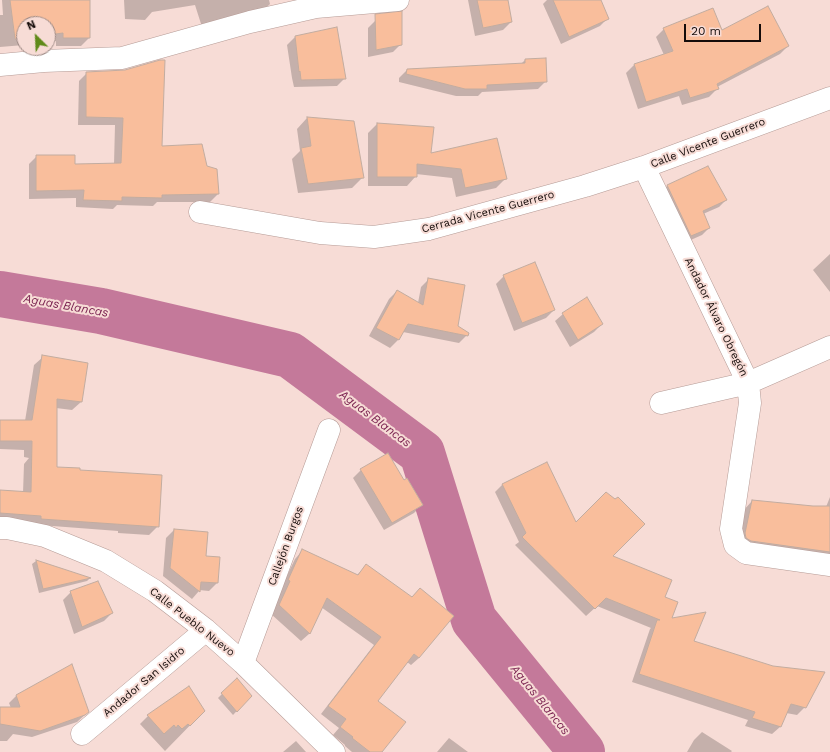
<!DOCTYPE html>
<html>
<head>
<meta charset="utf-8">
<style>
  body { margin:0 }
  #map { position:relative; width:830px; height:752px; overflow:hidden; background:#f7dcd6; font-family:"Work Sans",sans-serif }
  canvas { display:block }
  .north { position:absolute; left:16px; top:16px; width:40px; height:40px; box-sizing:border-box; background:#f7dcd6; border:1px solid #9d8984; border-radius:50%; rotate:336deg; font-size:11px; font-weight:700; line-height:16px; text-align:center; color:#150c0a }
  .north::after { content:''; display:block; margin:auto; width:14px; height:18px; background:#608a19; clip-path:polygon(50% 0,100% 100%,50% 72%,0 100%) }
  .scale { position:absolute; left:684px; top:24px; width:77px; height:18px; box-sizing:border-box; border:2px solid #150c0a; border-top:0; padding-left:5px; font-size:12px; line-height:14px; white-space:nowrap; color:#150c0a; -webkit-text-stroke:3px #f7dcd6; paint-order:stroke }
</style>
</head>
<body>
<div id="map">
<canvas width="830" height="752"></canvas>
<div class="north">N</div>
<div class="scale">20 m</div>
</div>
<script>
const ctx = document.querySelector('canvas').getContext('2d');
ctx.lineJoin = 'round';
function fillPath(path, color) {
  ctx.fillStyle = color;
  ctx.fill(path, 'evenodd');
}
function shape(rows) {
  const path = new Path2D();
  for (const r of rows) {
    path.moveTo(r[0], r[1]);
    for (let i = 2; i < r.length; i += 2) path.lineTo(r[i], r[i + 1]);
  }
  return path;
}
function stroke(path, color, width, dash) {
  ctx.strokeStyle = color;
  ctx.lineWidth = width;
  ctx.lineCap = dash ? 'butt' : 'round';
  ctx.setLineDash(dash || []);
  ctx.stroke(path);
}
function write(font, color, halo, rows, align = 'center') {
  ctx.font = font + ' "Work Sans",sans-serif';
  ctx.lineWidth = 4;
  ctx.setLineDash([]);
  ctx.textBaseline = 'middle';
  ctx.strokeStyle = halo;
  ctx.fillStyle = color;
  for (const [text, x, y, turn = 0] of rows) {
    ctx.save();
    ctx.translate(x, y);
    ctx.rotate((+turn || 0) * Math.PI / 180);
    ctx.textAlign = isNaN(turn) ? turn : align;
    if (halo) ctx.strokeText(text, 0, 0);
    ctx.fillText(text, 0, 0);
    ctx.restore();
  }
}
fillPath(shape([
  [2,0,89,0,89,38,81,46,56,46,56,41,48,42,48,24,24,24,24,45,0,47,0,15,3,15],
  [124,0,269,0,270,4,262,12,202,27,195,5,152,12,145,20,125,19],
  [468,0,507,0,511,22,503,30,475,36],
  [547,0,600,0,608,18,600,26,561,44,543,4],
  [376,20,401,44,393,52,368,57,368,28],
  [336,28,345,78,337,86,294,87,292,78,287,45,295,37],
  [664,29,721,31,788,46,780,54,717,87,717,89,709,97,682,105,679,96,638,109,626,73,634,65,664,55,656,37],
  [525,60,546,81,538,89,482,92,478,96,456,96,399,82,399,78,407,70,521,64],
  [87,73,161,147,206,167,218,194,210,202,157,202,153,206,117,205,113,209,76,207,76,198,29,199,29,164,37,156,74,165,114,164,115,125,78,125,79,81],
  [307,118,363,177,352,188,298,193,292,159,300,151,297,129],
  [377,124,430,155,506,178,496,188,456,197,452,178,416,174,416,176,407,186,368,186,368,133],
  [708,168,726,200,719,207,703,214,709,228,702,235,684,243,660,193,667,186],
  [830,254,830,292,813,270],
  [504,276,554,310,546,318,514,331,496,284],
  [429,279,457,326,467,335,459,343,403,332,398,340,390,348,369,336,389,299,397,291,418,303,421,287],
  [563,314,602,324,594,332,570,347,555,321],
  [43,357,81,402,72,410,56,408,56,468,158,526,149,535,118,533,118,531,0,522,0,491,23,493,24,464,29,458,24,457,24,450,0,449,0,421,25,421,34,365],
  [388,454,404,482,422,505,414,513,384,530,353,478,361,470],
  [503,484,576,524,612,557,664,598,670,619,693,642,805,707,797,715,786,713,780,727,772,734,745,726,748,720,632,682,650,629,651,628,597,606,586,616,515,545,519,542,495,492],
  [830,497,830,567,740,551,742,512,752,501,813,507,826,507],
  [174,530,205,557,217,583,209,591,199,590,199,591,192,599,163,576,166,538],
  [302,551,357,575,366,566,411,598,420,589,419,658,411,665,407,662,376,701,381,752,352,752,345,746,345,745,333,735,339,728,321,714,374,645,321,607,309,634,301,641,271,614,282,589,281,588,295,559],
  [36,561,90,578,87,581,39,593,32,564],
  [71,592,112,613,104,621,74,634,63,600],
  [72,666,88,712,77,722,32,737,13,734,7,741,0,741,0,708,11,708,9,703,16,696],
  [237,679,251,696,233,715,218,698],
  [189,687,204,711,165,751,140,724,148,716],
  [702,732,732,751,731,752,687,752,694,740],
  [449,738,468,752,437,752],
  [296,741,306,752,283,752]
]), '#0003');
stroke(shape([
  [0,294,101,311,290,355,422,453,474,620,582,752]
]), '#c4799a', 46);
const building = shape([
  [10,0,90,0,90,38,63,38,63,33,48,35,48,24,24,24,24,38,15,39,10,0],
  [477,0,508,0,512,22,483,28,477,0],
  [553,0,601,0,609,19,569,37,553,0],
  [768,6,789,46,717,84,719,89,690,98,687,89,646,102,634,64,673,51,663,28,713,8,722,30,768,6],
  [402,11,402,45,376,50,375,14,402,11],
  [337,27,346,79,301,80,300,71,299,72,295,36,337,27],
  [546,58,547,82,487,85,487,89,465,89,406,74,407,69,525,63,525,59,546,58],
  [160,60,165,60,162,146,202,144,207,166,217,169,219,194,162,195,162,198,122,197,122,201,83,200,84,190,36,191,36,155,75,155,75,164,121,163,123,118,86,117,86,72,125,70,160,60],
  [307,117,354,121,364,178,308,184,301,148,311,146,307,117],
  [377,123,434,127,431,153,497,138,507,179,465,188,461,169,417,164,417,177,377,177,377,123],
  [708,166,727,200,703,211,710,228,691,236,667,185,708,166],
  [535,262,555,310,522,323,503,275,535,262],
  [428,278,465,285,458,326,469,333,468,336,408,324,399,340,376,328,397,290,423,305,428,278],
  [587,297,603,324,578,340,562,313,587,297],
  [42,355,88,363,82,402,57,399,57,467,80,468,80,470,162,475,159,527,41,519,41,516,0,513,0,490,31,492,32,441,0,441,0,420,32,420,42,355],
  [388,453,404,480,407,478,423,505,392,523,360,469,388,453],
  [547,462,576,522,606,492,615,499,618,497,645,524,613,556,672,580,665,597,678,602,672,618,706,612,694,641,773,666,825,672,806,708,791,704,781,727,752,718,755,712,639,674,657,620,660,620,606,598,595,609,522,537,526,533,502,484,547,462],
  [752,500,813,506,830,506,830,552,751,541,746,538,745,533,752,500],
  [174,529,208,532,206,556,220,557,218,583,201,582,200,592,170,568,174,529],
  [302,549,358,575,366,564,412,597,420,588,454,616,419,658,414,654,378,701,406,722,382,752,370,752,352,738,353,737,340,727,346,719,328,706,381,637,327,598,310,634,279,605,290,581,288,580,302,549],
  [36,560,91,578,43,589,36,560],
  [98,581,113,613,82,627,70,591,98,581],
  [72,664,89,712,85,715,40,731,0,724,0,707,20,707,16,695,72,664],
  [237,678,252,696,237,712,221,693,237,678],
  [189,686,205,711,190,726,188,724,182,729,178,725,176,728,174,725,164,734,147,715,189,686]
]);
fillPath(building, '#f9be9c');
stroke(building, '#c2aca0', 1);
const minor = shape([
  [0,65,44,61,122,58,250,22,316,7,398,0],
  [644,167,748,383,750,403,731,529,735,545,746,553,830,565],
  [200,212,320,233,374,237,429,229,585,186,644,167,830,98],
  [661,403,748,383,830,347],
  [0,528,7,528,45,536,106,561,155,591,206,630,243,663,334,752],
  [243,663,329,430],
  [82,734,206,630]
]);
stroke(minor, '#b59b96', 23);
stroke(minor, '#fff', 22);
write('11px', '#150c0a', '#f7dcd6', [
  ["Calle Vicente Guerrero",708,143,-21],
  ["Cerrada Vicente Guerrero",488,212,-15],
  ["Andador Álvaro Obregón",716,317,64],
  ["Callejón Burgos",286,546,-70],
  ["Calle Pueblo Nuevo",192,622,38],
  ["Andador San Isidro",144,682,-40]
]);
write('italic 12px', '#781f4e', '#f7dcd6', [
  ["Aguas Blancas",66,306,10],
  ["Aguas Blancas",375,419,37],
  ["Aguas Blancas",540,700,51]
]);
</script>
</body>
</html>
